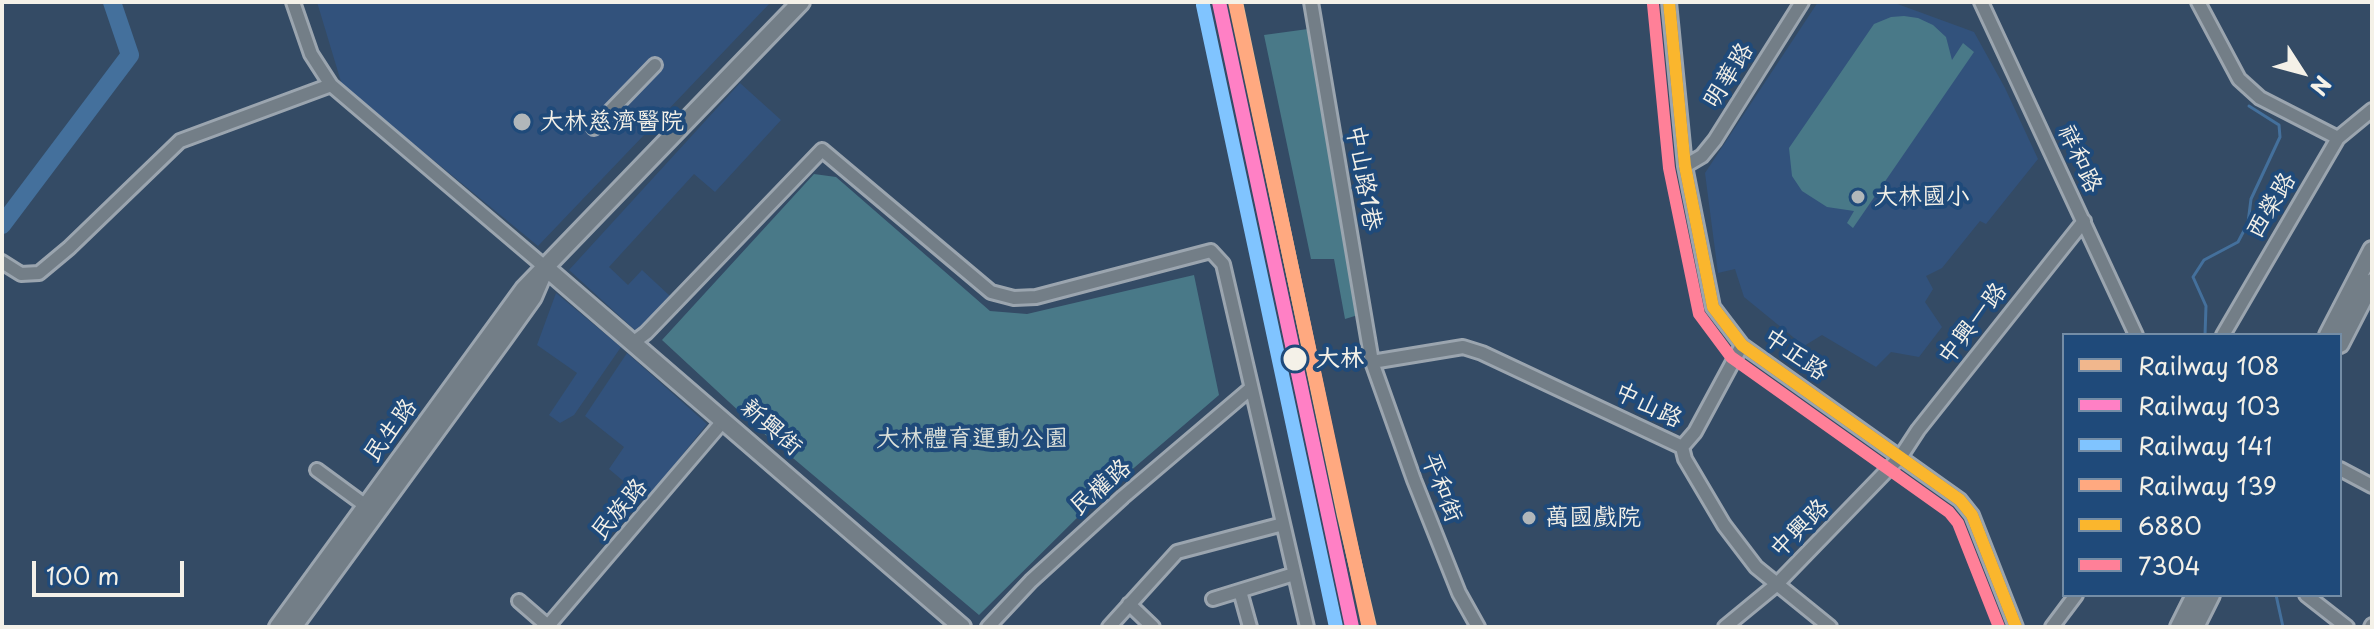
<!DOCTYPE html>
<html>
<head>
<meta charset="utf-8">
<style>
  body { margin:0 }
  #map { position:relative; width:2374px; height:629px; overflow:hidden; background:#344b65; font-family:"Playpen Sans",sans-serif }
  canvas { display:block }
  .frame { position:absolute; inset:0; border:4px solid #f4f1e8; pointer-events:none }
  .legend { position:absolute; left:2062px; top:333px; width:280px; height:264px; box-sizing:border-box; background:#1f4a7a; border:2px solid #748da6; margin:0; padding:10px 14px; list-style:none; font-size:24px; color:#f4f1e8 }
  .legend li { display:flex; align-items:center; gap:16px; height:40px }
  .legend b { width:40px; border:2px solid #748da6 }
  .north { position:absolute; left:2262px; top:32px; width:80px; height:80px; -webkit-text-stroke:6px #1f4a7a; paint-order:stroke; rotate:126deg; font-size:22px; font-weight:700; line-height:32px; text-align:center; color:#f4f1e8 }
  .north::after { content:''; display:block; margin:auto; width:28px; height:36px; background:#f4f1e8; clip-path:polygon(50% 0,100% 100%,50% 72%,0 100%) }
  .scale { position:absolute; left:32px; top:561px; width:152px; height:36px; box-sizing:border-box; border:4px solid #f4f1e8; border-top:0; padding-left:10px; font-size:24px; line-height:28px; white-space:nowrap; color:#f4f1e8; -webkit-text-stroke:6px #1f4a7a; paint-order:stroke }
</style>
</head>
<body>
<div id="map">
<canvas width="2374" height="629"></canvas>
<div class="frame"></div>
<ul class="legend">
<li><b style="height:10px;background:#f1b78d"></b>Railway 108</li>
<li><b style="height:10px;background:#ff80c5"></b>Railway 103</li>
<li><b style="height:10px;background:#80c4ff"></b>Railway 141</li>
<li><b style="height:10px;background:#ffa980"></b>Railway 139</li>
<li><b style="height:10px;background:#fab62d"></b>6880</li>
<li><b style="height:10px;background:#ff8098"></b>7304</li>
</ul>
<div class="north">N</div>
<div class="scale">100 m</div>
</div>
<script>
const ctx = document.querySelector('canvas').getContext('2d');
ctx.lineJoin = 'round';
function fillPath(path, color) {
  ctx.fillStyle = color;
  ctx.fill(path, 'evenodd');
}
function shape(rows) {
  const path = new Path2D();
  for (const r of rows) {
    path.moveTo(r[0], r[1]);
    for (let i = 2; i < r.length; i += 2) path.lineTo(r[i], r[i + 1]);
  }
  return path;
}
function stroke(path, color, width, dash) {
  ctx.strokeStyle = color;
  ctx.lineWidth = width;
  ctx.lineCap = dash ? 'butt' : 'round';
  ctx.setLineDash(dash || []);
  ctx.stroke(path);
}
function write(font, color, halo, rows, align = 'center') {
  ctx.font = font + ' "Playpen Sans","LXGW WenKai TC",sans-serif';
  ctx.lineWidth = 8;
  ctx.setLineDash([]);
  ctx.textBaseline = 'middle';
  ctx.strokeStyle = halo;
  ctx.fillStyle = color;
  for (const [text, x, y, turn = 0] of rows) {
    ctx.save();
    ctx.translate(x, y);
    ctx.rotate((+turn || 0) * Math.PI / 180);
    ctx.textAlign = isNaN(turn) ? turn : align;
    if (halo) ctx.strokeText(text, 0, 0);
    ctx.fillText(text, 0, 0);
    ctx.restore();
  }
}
fillPath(shape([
  [317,2,771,2,538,246,342,85],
  [1818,2,1892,2,1974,32,2005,88,2038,159,1986,224,1980,221,1942,268,1926,276,1933,289,1925,302,1942,327,1919,357,1891,352,1876,367,1822,335,1804,346,1744,297,1735,269,1718,273,1705,173],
  [740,83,781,120,715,192,694,174,609,267,628,285,642,270,670,296,637,332,569,270],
  [556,293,621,347,574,415,560,423,549,415,577,373,537,345],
  [627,353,707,424,646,500,609,469,624,447,585,416]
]), '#32527c');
fillPath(shape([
  [1904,16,1918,18,1933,25,1946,37,1952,60,1963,43,1974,52,1853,228,1847,223,1854,211,1827,207,1802,191,1792,176,1789,148,1874,24,1891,17],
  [1308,29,1358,315,1345,319,1334,259,1311,259,1264,35],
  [814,174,836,177,990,311,1027,314,1194,275,1219,395,1086,509,979,615,755,426,662,340]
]), '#497988');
stroke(shape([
  [2205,335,2206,306,2193,277,2204,260,2238,242,2248,223,2251,199,2280,137,2279,125,2249,106],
  [2276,595,2283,627]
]), '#44709c', 3);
stroke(shape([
  [2,225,130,55,112,2]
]), '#44709c', 18);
const minor = shape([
  [293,2,311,54,331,85,546,268],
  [1311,2,1372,362,1414,480,1459,593,1478,627],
  [1669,2,1685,166,1713,307,1742,345,1960,500,1972,515,2016,627],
  [1981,2,2136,335],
  [2198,2,2239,79,2260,98,2338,138],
  [594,128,655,65],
  [1685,166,1702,156,1715,140,1802,2],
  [2,262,21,274,39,273,69,248,180,141,331,85],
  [2223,335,2338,138,2372,110],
  [634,342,646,333,822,150,991,292,1014,298,1036,297,1211,251,1223,264,1307,627],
  [1372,362,1463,347,1482,353,1682,447,1685,459,1724,525,1756,567,1830,627],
  [1682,447,1695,432,1742,345],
  [2340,469,2372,486],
  [317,470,366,506],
  [1240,591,1250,627],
  [2306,595,2347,627],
  [1213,599,1294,574],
  [519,601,549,627],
  [1129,604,1153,627],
  [547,627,724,420],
  [988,627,1031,581,1123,497,1250,389],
  [1109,627,1177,552,1283,524],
  [1725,627,1776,585,1901,456,1918,430,2084,221],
  [2052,627,2076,595],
  [2371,627,2372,625]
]);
const major = shape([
  [546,268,962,627],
  [2328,335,2372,250],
  [2340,344,2372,282],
  [278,627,524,289,801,2],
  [293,627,503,339,533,297,542,276],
  [2179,627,2195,595],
  [2195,627,2211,595]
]);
stroke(minor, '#9ba5af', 18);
stroke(major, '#9ba5af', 22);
stroke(minor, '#737e87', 12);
stroke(major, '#737e87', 16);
stroke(shape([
  [1669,2,1685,166,1713,307,1742,345,1960,500,1972,515,2016,627]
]), '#fab62d', 12);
stroke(shape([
  [1653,4,1669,168,1699,314,1731,357,1949,512,1958,523,1999,627]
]), '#ff8098', 12);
stroke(shape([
  [1236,2,1344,516,1370,627]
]), '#f1b78d', 14);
stroke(shape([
  [1219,2,1352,627]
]), '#ff80c5', 14);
stroke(shape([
  [1203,5,1336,627]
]), '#80c4ff', 14);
stroke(shape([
  [1235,2,1368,624]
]), '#ffa980', 14);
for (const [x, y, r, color] of [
  [522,122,10,"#b1b7ba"],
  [1858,197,8,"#b1b7ba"],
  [1295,359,13,"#f4f1e8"],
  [1529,518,8,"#b1b7ba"]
]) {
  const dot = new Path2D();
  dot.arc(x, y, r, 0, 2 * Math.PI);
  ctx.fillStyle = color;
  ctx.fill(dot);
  stroke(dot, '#1f4a7a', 3);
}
write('24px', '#f4f1e8', '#1f4a7a', [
  ["明華路",1729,76,-58],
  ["祥和路",2079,159,65],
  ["中山路1巷",1363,178,80],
  ["西榮路",2272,206,-59],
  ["中興一路",1973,324,-52],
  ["中正路",1795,355,35],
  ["中山路",1648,406,26],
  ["新興街",771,428,41],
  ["民生路",391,431,-54],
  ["民權路",1101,488,-41],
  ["平和街",1441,488,69],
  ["民族路",620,510,-50],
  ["中興路",1800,529,-45]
]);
write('24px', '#f4f1e8', '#1f4a7a', [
  ["大林慈濟醫院",540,122],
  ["大林國小",1874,197],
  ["萬國戲院",1545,518]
], 'left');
write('bold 24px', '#f4f1e8', '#1f4a7a', [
  ["大林",1316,359]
], 'left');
write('24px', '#dbe0da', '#1f4a7a', [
  ["大林體育運動公園",972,439]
]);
</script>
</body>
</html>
